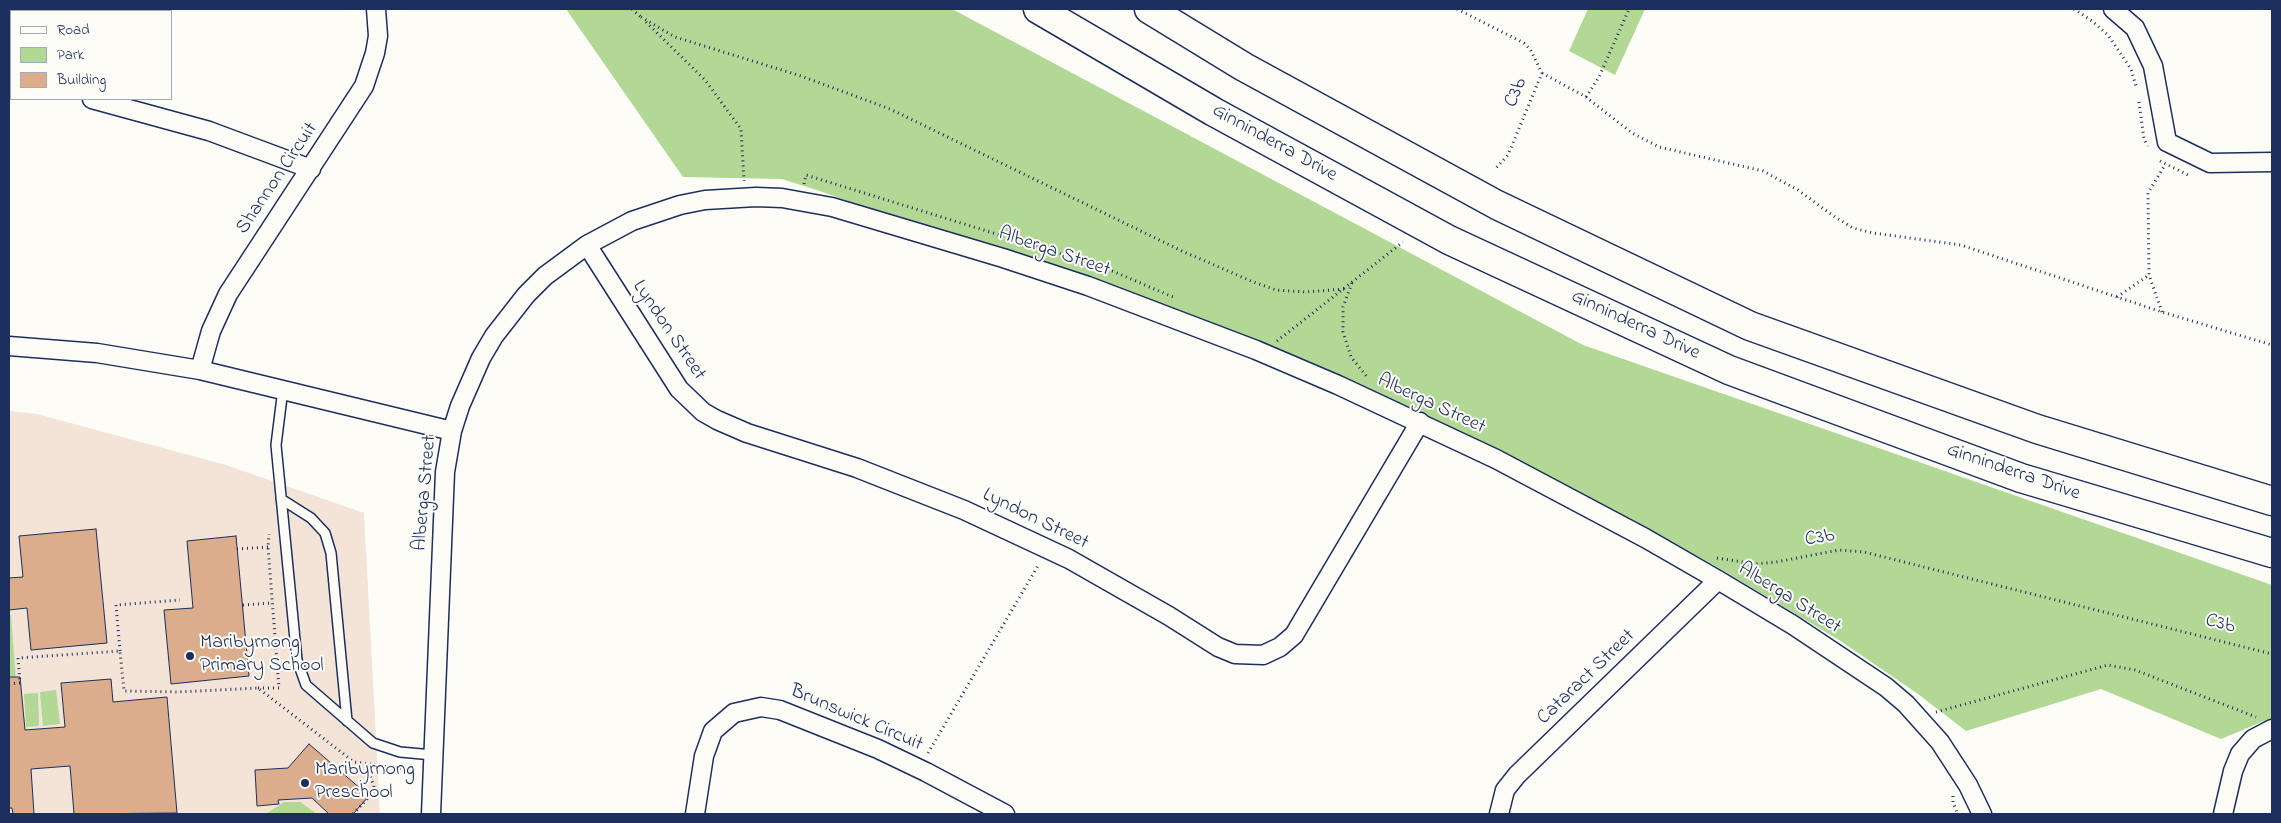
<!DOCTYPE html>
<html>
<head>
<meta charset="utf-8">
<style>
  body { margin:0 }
  #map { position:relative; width:2281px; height:823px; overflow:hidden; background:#fdfcf7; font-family:"Indie Flower",sans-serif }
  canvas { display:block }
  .frame { position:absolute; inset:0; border:10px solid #1b2f5e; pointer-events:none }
  .legend { position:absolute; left:10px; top:10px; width:162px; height:90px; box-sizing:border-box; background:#fdfcf7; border:1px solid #a3aaba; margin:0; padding:6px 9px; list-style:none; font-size:15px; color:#1b2f5e }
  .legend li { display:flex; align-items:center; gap:10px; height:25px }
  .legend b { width:25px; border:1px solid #a3aaba }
</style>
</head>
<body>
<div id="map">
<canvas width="2281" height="823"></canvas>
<div class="frame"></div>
<ul class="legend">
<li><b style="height:6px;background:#fdfcf7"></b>Road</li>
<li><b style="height:14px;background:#b1d894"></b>Park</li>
<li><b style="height:14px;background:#dbad8c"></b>Building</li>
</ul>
</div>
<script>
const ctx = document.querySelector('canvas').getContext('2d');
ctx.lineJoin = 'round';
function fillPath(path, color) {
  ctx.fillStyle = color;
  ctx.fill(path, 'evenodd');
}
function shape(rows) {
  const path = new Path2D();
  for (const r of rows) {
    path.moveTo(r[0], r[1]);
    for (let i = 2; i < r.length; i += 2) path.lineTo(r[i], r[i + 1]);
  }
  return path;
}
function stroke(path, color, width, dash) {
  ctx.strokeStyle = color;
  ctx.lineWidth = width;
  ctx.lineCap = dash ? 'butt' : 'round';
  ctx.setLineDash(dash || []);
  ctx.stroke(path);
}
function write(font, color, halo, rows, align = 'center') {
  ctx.font = font + ' "Indie Flower",sans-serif';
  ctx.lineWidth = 4;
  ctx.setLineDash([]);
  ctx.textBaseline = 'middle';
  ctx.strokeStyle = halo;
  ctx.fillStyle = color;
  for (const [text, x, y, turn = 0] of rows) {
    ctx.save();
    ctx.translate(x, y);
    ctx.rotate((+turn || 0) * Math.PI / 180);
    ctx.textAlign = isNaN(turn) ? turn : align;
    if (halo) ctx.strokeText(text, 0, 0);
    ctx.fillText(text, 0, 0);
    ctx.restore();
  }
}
fillPath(shape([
  [9,411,37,414,226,465,364,513,380,814,9,814]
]), '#f3e4d7');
fillPath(shape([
  [566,9,952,9,1583,345,2272,585,2272,721,2264,721,2221,739,2101,689,1966,731,1918,694,1839,640,1712,564,1491,446,826,193,782,179,683,177],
  [1588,9,1645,9,1615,75,1569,51],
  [9,615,11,615,16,681,9,682],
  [56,690,60,724,43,726,40,692],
  [38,693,39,726,26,727,24,694],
  [284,802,300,802,317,814,266,814]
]), '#b1d894');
const building = shape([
  [96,529,107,643,31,650,27,608,9,610,9,578,23,577,19,536,96,529],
  [236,536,249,676,171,684,164,610,193,608,187,541,236,536],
  [9,677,20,677,25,730,65,727,61,683,111,679,113,702,167,697,177,813,74,814,70,766,31,769,34,814,13,814,12,808,9,808,9,677],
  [309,744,369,796,353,814,329,814,312,798,278,800,279,804,257,806,255,770,288,768,309,744]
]);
fillPath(building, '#dbad8c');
stroke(building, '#1b2f5e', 1);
const lane = shape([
  [283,389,276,445,297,660,306,685,373,743,400,752,433,755],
  [281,499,311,518,325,533,331,553,347,721]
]);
const street = shape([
  [2113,9,2135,28,2153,66,2167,142,2210,163,2272,162],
  [9,82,11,82],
  [92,99,209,131,311,169],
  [587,245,679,389,703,412,717,420,747,433,857,468,964,510,1069,559,1169,616,1218,647,1235,654,1263,655,1280,647,1294,635,1420,422],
  [9,346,97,353,200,370,452,431],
  [200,370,211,331,228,294,364,86,375,53,378,36,376,9],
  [431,814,445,472,452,431,460,406,481,358,494,336,526,295,545,276,587,245,632,221,680,205,705,200,756,197,782,198,832,207,1003,258,1088,286,1256,350,1338,385,1496,459,1645,538,1718,580,1793,625,1886,687,1906,704,1940,742,1968,785,1982,814],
  [695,814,704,756,713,731,734,713,761,707,780,710,878,749,926,772,1005,814],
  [1499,814,1505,790,1517,775,1718,580],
  [2223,814,2233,771,2240,754,2253,739,2272,729]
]);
const primary = shape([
  [1038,9,1214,112,1449,240,1729,370,2021,478,2272,553],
  [1149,9,1244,67,1497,205,1750,326,2037,429,2272,501]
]);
stroke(lane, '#1b2f5e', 12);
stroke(street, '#1b2f5e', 21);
stroke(primary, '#1b2f5e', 31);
stroke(shape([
  [632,9,642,18],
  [1457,9,1524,43,1530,49,1542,73,1508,155,1496,168],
  [2074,9,2092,21,2108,35,2131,69,2136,86],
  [641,17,675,37,801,76,890,109,1182,251,1251,281,1276,290,1306,292,1344,289],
  [646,22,705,80,741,129,744,181],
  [1542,73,1586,97,1632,133,1659,147,1763,171,1798,190,1835,217,1853,228,1873,233,1961,245,2162,312,2272,345],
  [1586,97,1599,77,1629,9],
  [2139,102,2144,139,2148,146],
  [2160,161,2188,175],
  [804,184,806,175,1103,267,1173,297],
  [1352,283,1343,307,1343,332,1351,357,1368,378],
  [2117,297,2149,275],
  [2162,312,2149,275,2148,193,2165,165],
  [1277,341,1403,242],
  [237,549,268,547],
  [1717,558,1755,564,1776,562,1839,550,1864,552,2272,654],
  [243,605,272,603],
  [120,651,116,605,180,600],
  [9,684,20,683,18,658,120,651,124,691,178,692,258,688,354,762,412,770,414,772],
  [258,688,279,688,268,547,269,534],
  [1936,712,2108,665,2135,670,2256,717],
  [928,753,1039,564],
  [1953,796,1953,803,1958,814],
  [353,814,373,793,374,786,365,764]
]), '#1b2f5e', 3, [1, 4]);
stroke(lane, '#fdfcf7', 9);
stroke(street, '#fdfcf7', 18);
stroke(primary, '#fdfcf7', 28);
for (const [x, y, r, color] of [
  [190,656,5,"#1b2f5e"],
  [305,783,5,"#1b2f5e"]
]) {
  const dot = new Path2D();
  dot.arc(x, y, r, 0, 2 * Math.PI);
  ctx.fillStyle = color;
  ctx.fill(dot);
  stroke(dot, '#fdfcf7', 2);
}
write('20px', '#1b2f5e', '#fdfcf7', [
  ["C3b",1517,93,-68],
  ["Ginninderra Drive",1274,144,29],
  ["Shannon Circuit",278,179,-56],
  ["Alberga Street",1054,253,19],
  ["Ginninderra Drive",1635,326,25],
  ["Lyndon Street",668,331,56],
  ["Alberga Street",1431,405,25],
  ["Ginninderra Drive",2013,473,19],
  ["Alberga Street",426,493,-85],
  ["Lyndon Street",1035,520,26],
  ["C3b",1820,539,-9],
  ["Alberga Street",1789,599,32],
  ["C3b",2220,625,14],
  ["Cataract Street",1587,678,-44],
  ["Brunswick Circuit",856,719,23]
]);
write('20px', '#1b2f5e', '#fdfcf7', [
  ["Maribyrnong",200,644],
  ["Primary School",200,667],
  ["Maribyrnong",315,771],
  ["Preschool",315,794]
], 'left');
</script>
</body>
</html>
